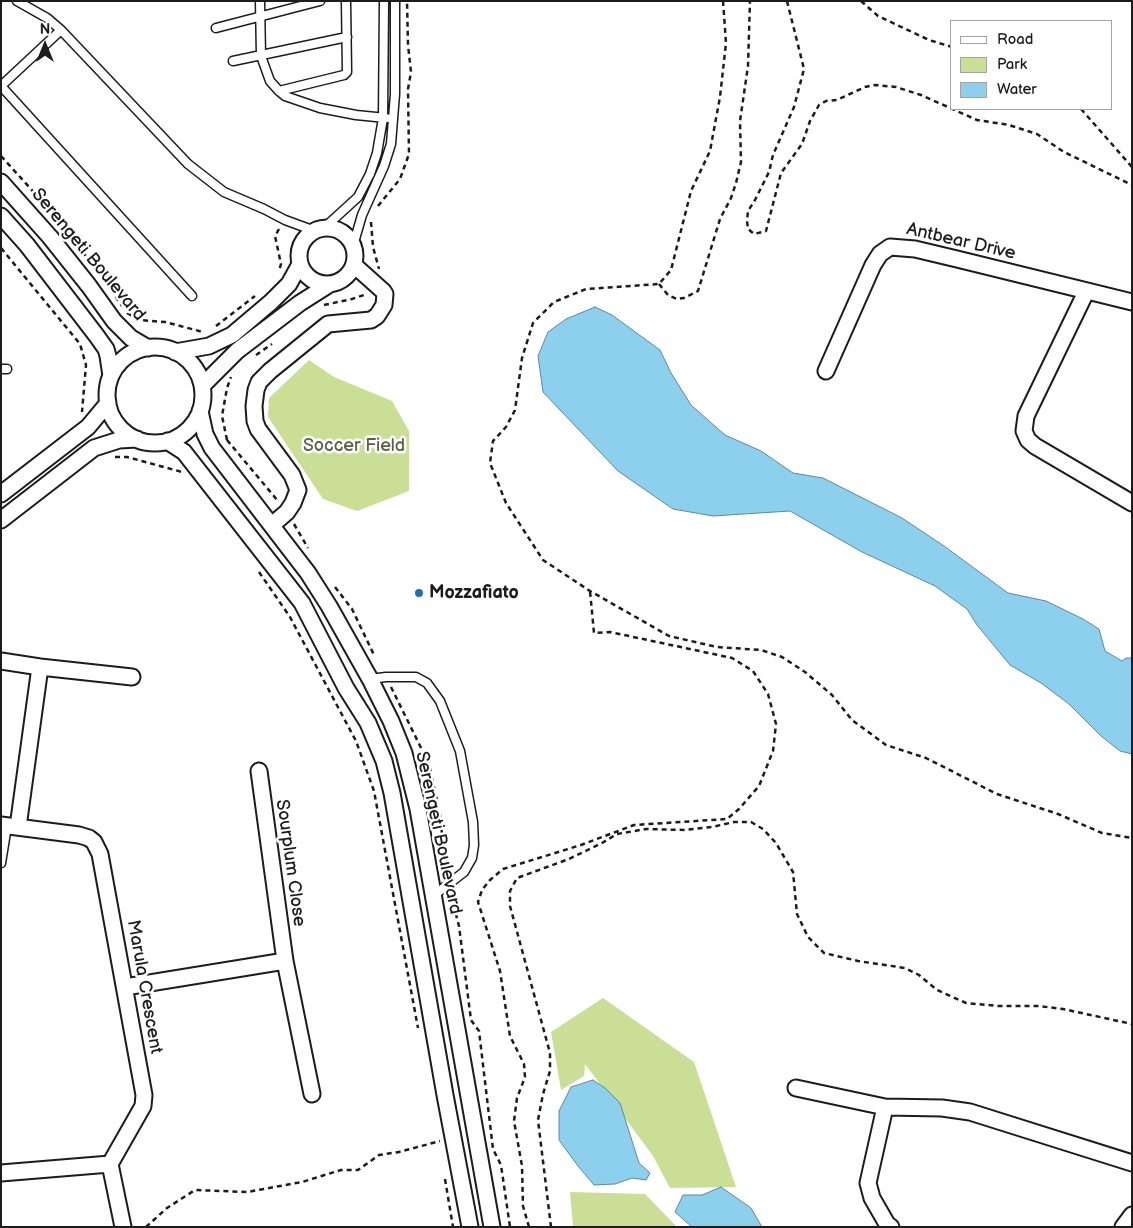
<!DOCTYPE html>
<html>
<head>
<meta charset="utf-8">
<style>
  body { margin:0 }
  #map { position:relative; width:1133px; height:1228px; overflow:hidden; background:#fff; font-family:"Balsamiq Sans",sans-serif }
  canvas { display:block }
  .frame { position:absolute; inset:0; border:2px solid #1c1c1c; pointer-events:none }
  .legend { position:absolute; left:950px; top:20px; width:162px; height:90px; box-sizing:border-box; background:#fff; border:1px solid #a4a4a4; margin:0; padding:6px 9px; list-style:none; font-size:15px; color:#1c1c1c }
  .legend li { display:flex; align-items:center; gap:10px; height:25px }
  .legend b { width:25px; border:1px solid #a4a4a4 }
  .north { position:absolute; left:20px; top:20px; width:50px; height:50px; -webkit-text-stroke:4px #fff; paint-order:stroke; rotate:0deg; font-size:14px; font-weight:700; line-height:20px; text-align:center; color:#1c1c1c }
  .north::after { content:''; display:block; margin:auto; width:18px; height:22px; background:#1c1c1c; clip-path:polygon(50% 0,100% 100%,50% 72%,0 100%) }
</style>
</head>
<body>
<div id="map">
<canvas width="1133" height="1228"></canvas>
<div class="frame"></div>
<ul class="legend">
<li><b style="height:6px;background:#fff"></b>Road</li>
<li><b style="height:14px;background:#cadf95"></b>Park</li>
<li><b style="height:14px;background:#8cd0ee"></b>Water</li>
</ul>
<div class="north">N</div>
</div>
<script>
const ctx = document.querySelector('canvas').getContext('2d');
ctx.lineJoin = 'round';
function fillPath(path, color) {
  ctx.fillStyle = color;
  ctx.fill(path, 'evenodd');
}
function shape(rows) {
  const path = new Path2D();
  for (const r of rows) {
    if (r.length === 3) {
      path.moveTo(r[0] + r[2], r[1]);
      path.arc(r[0], r[1], r[2], 0, 2 * Math.PI);
      continue;
    }
    path.moveTo(r[0], r[1]);
    for (let i = 2; i < r.length; i += 2) path.lineTo(r[i], r[i + 1]);
  }
  return path;
}
function stroke(path, color, width, dash) {
  ctx.strokeStyle = color;
  ctx.lineWidth = width;
  ctx.lineCap = dash ? 'butt' : 'round';
  ctx.setLineDash(dash || []);
  ctx.stroke(path);
}
function write(font, color, halo, rows, align = 'center') {
  ctx.font = font + ' "Balsamiq Sans",sans-serif';
  ctx.lineWidth = 5;
  ctx.setLineDash([]);
  ctx.textBaseline = 'middle';
  ctx.strokeStyle = halo;
  ctx.fillStyle = color;
  for (const [text, x, y, turn = 0] of rows) {
    ctx.save();
    ctx.translate(x, y);
    ctx.rotate((+turn || 0) * Math.PI / 180);
    ctx.textAlign = isNaN(turn) ? turn : align;
    if (halo) ctx.strokeText(text, 0, 0);
    ctx.fillText(text, 0, 0);
    ctx.restore();
  }
}
fillPath(shape([
  [309,360,334,377,392,401,409,431,409,491,357,511,323,499,268,417,269,398],
  [603,998,694,1062,736,1187,670,1188,653,1156,585,1064,584,1076,561,1090,551,1032],
  [570,1192,645,1194,677,1227,573,1227]
]), '#cadf95');
const water = shape([
  [595,307,612,315,660,350,671,373,691,405,725,435,761,451,793,473,823,478,902,518,944,546,1008,593,1046,601,1083,619,1099,629,1105,651,1122,661,1126,658,1132,658,1132,754,1120,751,1101,736,1069,704,1041,683,1010,665,977,625,967,609,935,586,862,552,790,511,713,516,673,509,618,471,543,392,538,356,548,332,566,319,595,307],
  [593,1080,605,1088,620,1103,639,1163,650,1173,646,1180,632,1178,615,1184,594,1185,578,1166,559,1140,559,1111,571,1087,593,1080],
  [721,1187,751,1208,762,1227,692,1227,675,1212,683,1195,702,1195,721,1187]
]);
fillPath(water, '#8cd0ee');
stroke(water, '#5f889a', 1);
const lane = shape([
  [17,1,47,18,61,30,188,164,224,192,264,209,285,220,315,231],
  [260,1,261,56,270,81,279,91,285,96,320,108,356,115,386,118],
  [216,28,320,1],
  [233,61,347,37],
  [1,86,192,296],
  [1,86,61,30],
  [279,91,344,75,347,72,346,1],
  [324,228,358,197,370,174,377,153,383,118,384,1],
  [353,246,362,215,384,166,391,144,395,94,395,1],
  [1,369,7,369],
  [370,679,386,677,416,677,427,683,440,701,460,751,473,822,474,845,472,858,464,872,433,896],
  [1,863,7,826]
]);
const street = shape([
  [1,182,50,237,89,286,114,321,131,338,148,348],
  [1,216,27,245,96,335,106,349,108,356,111,376],
  [327,256,28],
  [1086,292,1026,416,1024,431,1028,440,1035,446,1132,503],
  [155,395,48],
  [175,352,209,346,232,335,271,302,289,284,300,264],
  [826,371,873,265,880,254,890,247,915,249,957,259,1132,302],
  [202,386,237,351,300,303,330,284],
  [200,411,205,434,212,448,308,573,329,606,370,679,391,721,404,753,418,809,492,1227],
  [167,441,184,452,302,603,346,688,368,723,384,761,392,793,445,1095,470,1227],
  [1,494,88,427,108,403],
  [1,520,94,448,119,440,137,439],
  [272,525,287,512,293,503,298,490,292,475,258,429,255,421,254,406,256,390,259,382,270,371,328,324,371,320,377,316,384,305,385,294,383,291,354,265],
  [1,661,40,667,132,677],
  [259,771,285,961,312,1094],
  [1,825,79,835,89,838,94,842,100,854,144,1095,143,1106,110,1164,123,1227],
  [18,827,40,667],
  [125,987,285,961],
  [796,1088,885,1107,942,1108,970,1112,1132,1163],
  [885,1107,868,1183,872,1198,887,1224,891,1227],
  [1,1173,110,1164],
  [1123,1227,1132,1215]
]);
stroke(lane, '#1c1c1c', 11);
stroke(street, '#1c1c1c', 19);
stroke(shape([
  [723,1,726,43,720,97,710,151,691,191,671,270,659,284,586,289,554,302,533,323,522,358,515,410,506,427,493,441,490,463,506,503,543,560,590,591,669,636,717,647,761,650,782,657,805,672,832,695,852,720,886,745,926,758,997,794,1058,814,1102,833,1132,838],
  [787,1,804,69,794,107,773,155,769,172,755,200,748,211,747,221,748,229,754,234,766,231,781,173,802,144,810,121,819,105,826,101,837,100,865,87,875,85,896,87,921,95,977,120,1009,125,1037,134,1064,152,1132,185],
  [861,1,878,16,929,40,952,47],
  [1081,109,1132,167],
  [1,156,59,220,99,274],
  [378,206,400,179,409,154,408,89,411,72,408,45,407,1],
  [371,222,373,247,379,269],
  [279,229,275,236,281,264,279,271],
  [1,248,80,344,86,365,82,412],
  [105,282,122,306],
  [659,284,668,295,677,299,684,298,698,291,720,219,731,198,736,183,741,162,740,121,748,66,750,1],
  [324,305,352,299,367,294],
  [127,313,139,320,165,322,203,332],
  [216,326,255,296],
  [256,355,272,344],
  [227,440,278,501],
  [227,440,222,416,227,388,231,377],
  [115,457,127,457,182,472],
  [294,524,308,548],
  [259,572,290,617,356,741,374,791,418,1028],
  [335,587,352,609,374,655],
  [391,687,429,764,441,819,444,871],
  [451,896,459,926,471,1020,479,1031,493,1149,501,1165,510,1227],
  [445,1179,453,1227],
  [146,1227,167,1208,195,1190,247,1192,302,1182,341,1170,358,1170,379,1155,399,1152,440,1141],
  [529,1227,523,1206,522,1166,514,1121,517,1098,525,1077,524,1064,510,1036,500,971,478,902,482,890,490,880,503,869,581,845,634,825,727,819,739,809,759,786,773,751,776,724,768,694,753,671,732,658,610,632,594,633,590,591],
  [551,1227,538,1120,543,1094,550,1071,550,1053,510,906,510,891,517,878,569,859,602,843,617,834,646,829,685,830,712,827,734,822,751,822,763,829,776,843,793,872,797,914,808,937,824,953,858,961,905,968,919,975,937,990,966,1003,998,1006,1038,1006,1063,1009,1132,1024]
]), '#1c1c1c', 2.5, [5, 4]);
stroke(lane, '#fff', 8);
stroke(street, '#fff', 15);
for (const [x, y, r, color] of [
  [419,593,5,"#1f6fb2"]
]) {
  const dot = new Path2D();
  dot.arc(x, y, r, 0, 2 * Math.PI);
  ctx.fillStyle = color;
  ctx.fill(dot);
  stroke(dot, '#fff', 2);
}
write('18px', '#1c1c1c', '#fff', [
  ["Antbear Drive",961,242,13],
  ["Serengeti Boulevard",88,255,50],
  ["Serengeti Boulevard",438,833,78],
  ["Sourplum Close",290,863,82],
  ["Marula Crescent",144,987,80]
]);
write('18px', '#596046', '#fff', [
  ["Soccer Field",354,446]
]);
write('bold 18px', '#1c1c1c', '#fff', [
  ["Mozzafiato",429,593]
], 'left');
</script>
</body>
</html>
